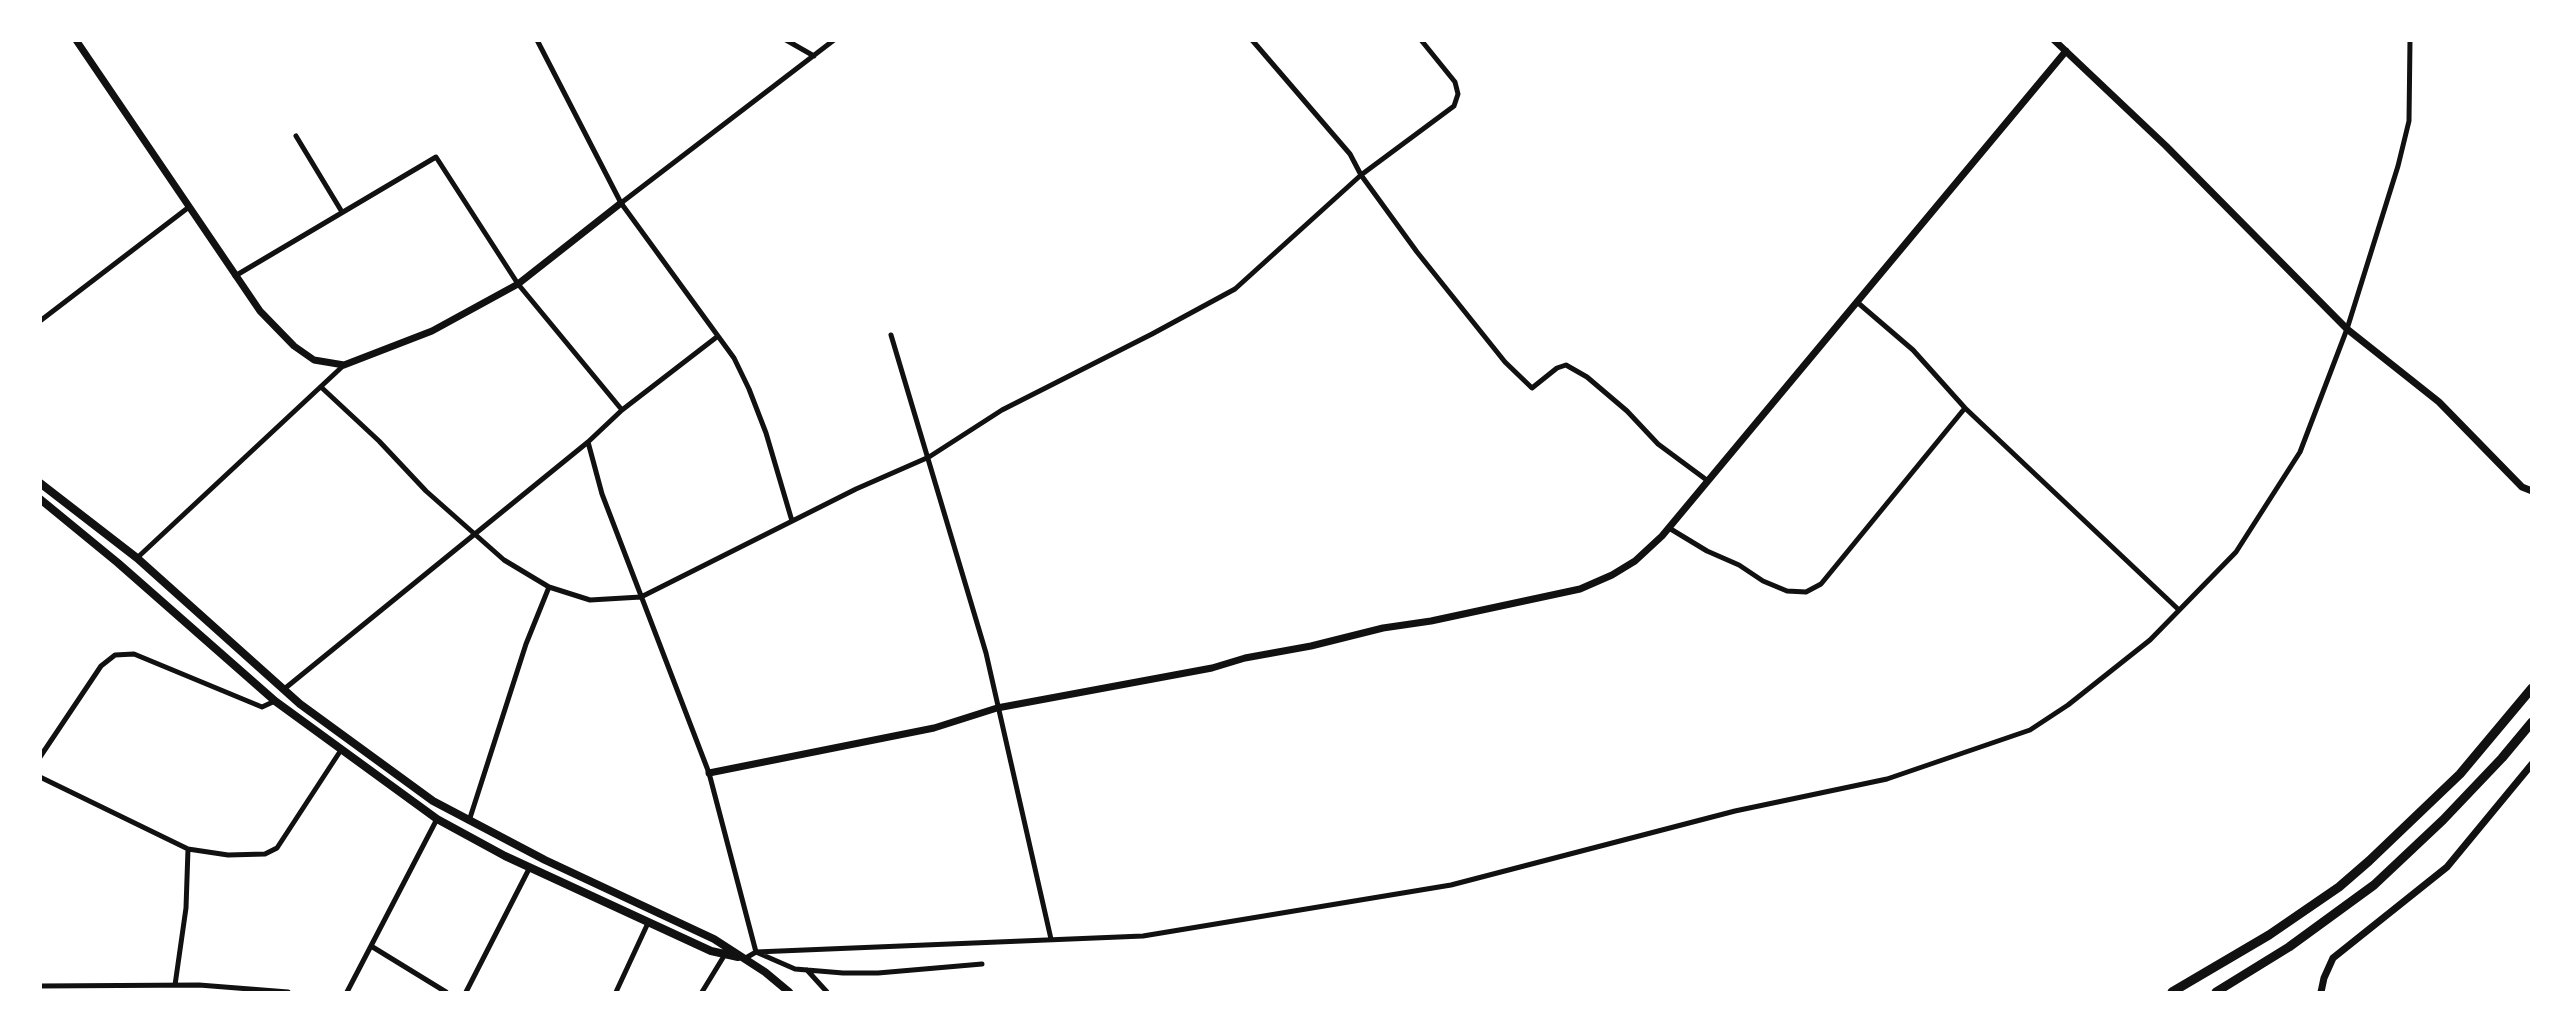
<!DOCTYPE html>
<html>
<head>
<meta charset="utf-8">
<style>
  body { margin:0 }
  #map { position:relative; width:2572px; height:1033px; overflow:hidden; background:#fff; font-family:"Asap Condensed",sans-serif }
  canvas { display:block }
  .frame { position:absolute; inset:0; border:42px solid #fff; pointer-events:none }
</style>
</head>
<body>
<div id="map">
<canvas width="2572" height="1033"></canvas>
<div class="frame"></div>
</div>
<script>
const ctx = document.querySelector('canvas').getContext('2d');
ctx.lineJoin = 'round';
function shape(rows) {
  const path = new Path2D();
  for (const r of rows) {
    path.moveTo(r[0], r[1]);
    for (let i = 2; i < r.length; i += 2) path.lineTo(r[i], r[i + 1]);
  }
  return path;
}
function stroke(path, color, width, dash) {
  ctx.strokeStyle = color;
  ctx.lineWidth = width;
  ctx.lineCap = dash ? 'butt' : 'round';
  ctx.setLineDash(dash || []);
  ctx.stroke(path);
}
stroke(shape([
  [537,40,621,203,734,358,749,389,766,433,792,521],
  [786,40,814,56],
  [1252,40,1350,154,1361,175,1417,252,1505,362,1532,388,1557,368,1566,365,1587,377,1627,411,1658,444,1708,481],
  [296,136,342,212],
  [621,203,834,40],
  [235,276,436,157,518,284,622,410],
  [1857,302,1913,350,1965,408,2179,610],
  [40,321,189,207],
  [891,335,986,653,1051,939],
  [321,387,379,441,426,491,504,560,549,587,590,600,641,597,856,489,929,457,1002,410,1152,334,1235,289,1361,175,1454,106,1458,94,1455,82,1421,40],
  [588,442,602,494,709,773,756,952,795,969,843,973,878,973,982,964],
  [1669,528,1707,551,1739,565,1763,581,1787,591,1806,592,1821,584,1965,408],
  [137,558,344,365],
  [283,690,588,442,622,410,718,336],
  [40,757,101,666,115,655,134,654,262,707,275,701],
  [40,777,188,849,228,855,265,854,277,848,341,750],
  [469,821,526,644,549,587],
  [371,946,446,992],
  [744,959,756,952,1143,936,1451,885,1735,811,1887,779,2030,730,2068,705,2150,640,2236,552,2300,452,2347,329,2398,166,2409,121,2410,40],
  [807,970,827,992],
  [175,985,186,908,188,849],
  [40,986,199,985,288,992],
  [347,992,437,819],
  [466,992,530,867],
  [616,992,648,923],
  [702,992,724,956]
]), '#111', 5);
stroke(shape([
  [76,40,260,311,294,346,314,360,344,365,432,331,518,284,621,203],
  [2054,40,2166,146,2347,329,2439,402,2522,487,2532,491],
  [709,773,934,728,997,708,1212,668,1245,658,1311,646,1383,628,1431,621,1580,589,1612,575,1635,561,1662,536,2066,51],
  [2321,992,2324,978,2333,958,2447,867,2532,764]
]), '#111', 7);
stroke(shape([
  [40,483,137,558,300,704,433,801,545,860,714,939,765,972,789,992],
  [40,499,118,563,275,701,437,819,505,856,711,951,738,957]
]), '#111', 8);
stroke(shape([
  [2172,992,2269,935,2339,887,2369,861,2460,774,2532,688],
  [2216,992,2289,947,2374,885,2443,820,2502,758,2532,722]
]), '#111', 9);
</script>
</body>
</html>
